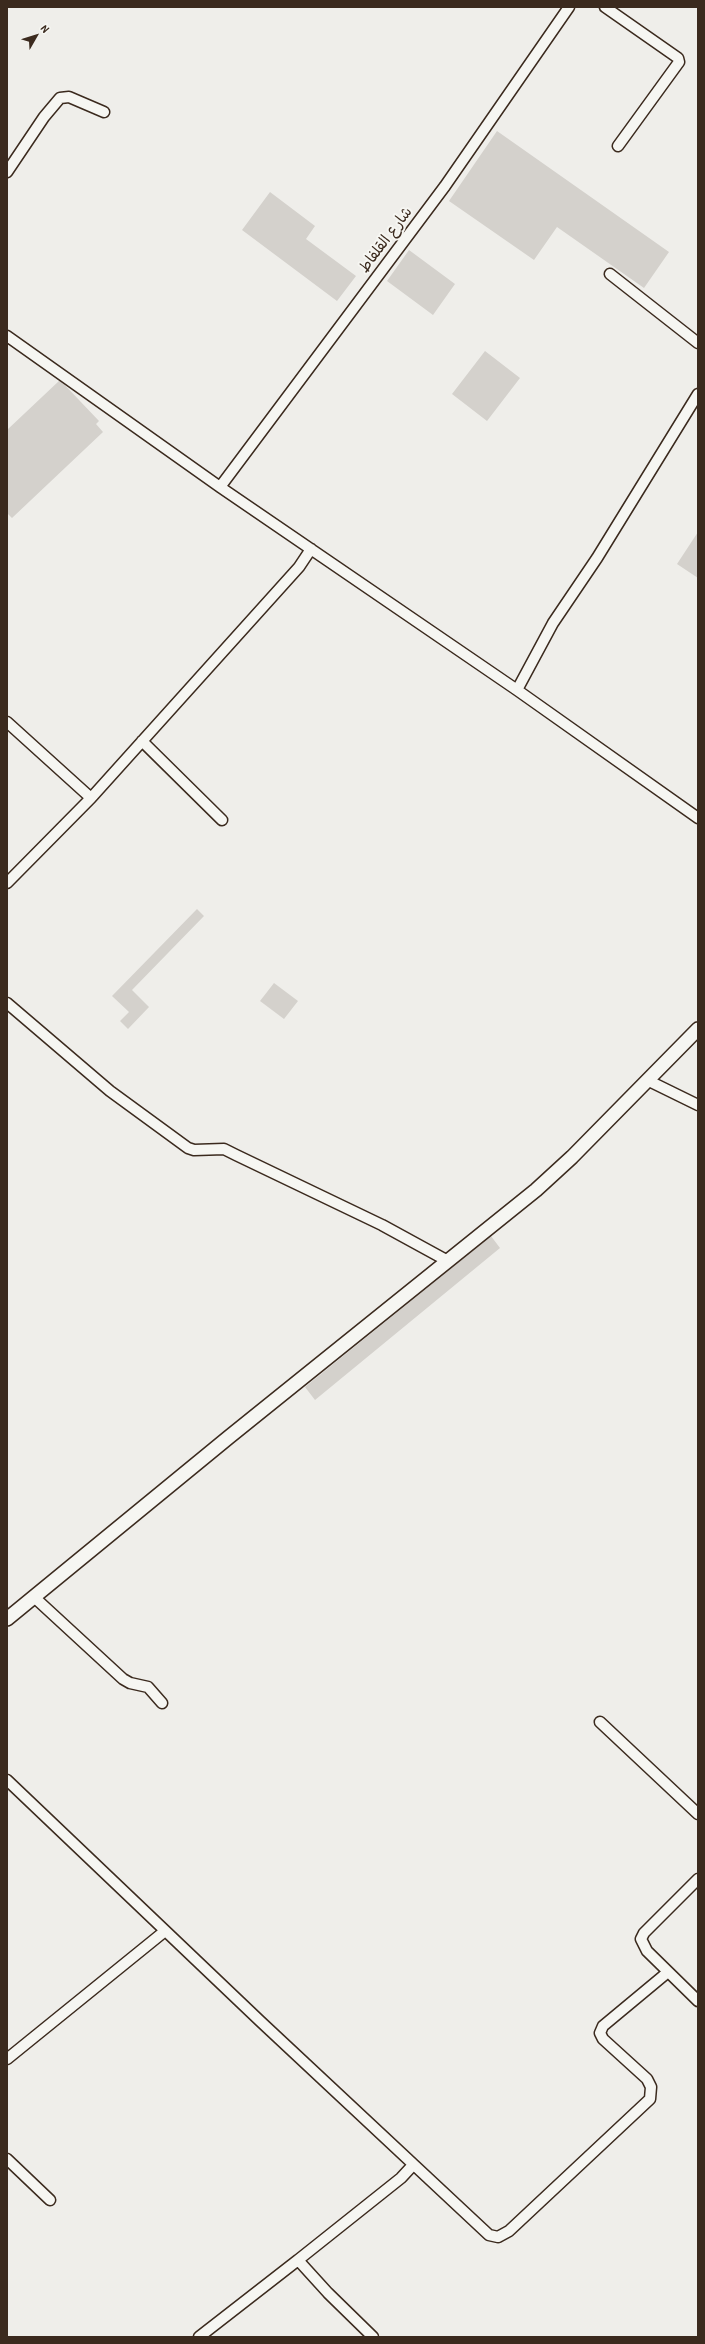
<!DOCTYPE html>
<html>
<head>
<meta charset="utf-8">
<style>
  body { margin:0 }
  #map { position:relative; width:705px; height:2344px; overflow:hidden; background:#efeeea; font-family:"Patrick Hand",sans-serif }
  canvas { display:block }
  .frame { position:absolute; inset:0; border:8px solid #3b2a1e; pointer-events:none }
  .north { position:absolute; left:16px; top:16px; width:40px; height:40px; -webkit-text-stroke:3px #f6f6f2; paint-order:stroke; rotate:51deg; font-size:11px; font-weight:700; line-height:16px; text-align:center; color:#3b2a1e }
  .north::after { content:''; display:block; margin:auto; width:14px; height:18px; background:#3b2a1e; clip-path:polygon(50% 0,100% 100%,50% 72%,0 100%) }
</style>
</head>
<body>
<div id="map">
<canvas width="705" height="2344"></canvas>
<div class="frame"></div>
<div class="north">N</div>
</div>
<script>
const ctx = document.querySelector('canvas').getContext('2d');
ctx.lineJoin = 'round';
function fillPath(path, color) {
  ctx.fillStyle = color;
  ctx.fill(path, 'evenodd');
}
function shape(rows) {
  const path = new Path2D();
  for (const r of rows) {
    path.moveTo(r[0], r[1]);
    for (let i = 2; i < r.length; i += 2) path.lineTo(r[i], r[i + 1]);
  }
  return path;
}
function stroke(path, color, width, dash) {
  ctx.strokeStyle = color;
  ctx.lineWidth = width;
  ctx.lineCap = dash ? 'butt' : 'round';
  ctx.setLineDash(dash || []);
  ctx.stroke(path);
}
function write(font, color, halo, rows, align = 'center') {
  ctx.font = font + ' "Patrick Hand","Playpen Sans Arabic",sans-serif';
  ctx.lineWidth = 4;
  ctx.setLineDash([]);
  ctx.textBaseline = 'middle';
  ctx.strokeStyle = halo;
  ctx.fillStyle = color;
  for (const [text, x, y, turn = 0] of rows) {
    ctx.save();
    ctx.translate(x, y);
    ctx.rotate((+turn || 0) * Math.PI / 180);
    ctx.textAlign = isNaN(turn) ? turn : align;
    if (halo) ctx.strokeText(text, 0, 0);
    ctx.fillText(text, 0, 0);
    ctx.restore();
  }
}
fillPath(shape([
  [497,131,669,252,644,288,557,227,534,260,449,201],
  [270,192,315,226,306,239,356,276,337,301,242,230],
  [409,250,455,284,433,315,387,281],
  [485,351,520,378,487,421,452,394],
  [60,380,99,421,96,424,103,432,12,518,7,513,7,430],
  [698,532,698,578,677,564],
  [197,909,204,916,132,990,149,1007,128,1029,120,1021,129,1012,112,996],
  [274,983,298,1001,284,1019,260,1001],
  [491,1236,500,1248,315,1400,305,1387]
]), '#d4d1cc');
const minor = shape([
  [605,7,678,58,679,62,618,146],
  [7,172,44,117,60,98,69,97,104,112],
  [610,274,698,343],
  [7,336,220,487,517,690,698,818],
  [220,487,445,186,569,7],
  [517,690,553,623,597,558,698,394],
  [7,722,91,798],
  [142,741,222,820],
  [7,883,91,798,299,567,311,549],
  [7,1003,110,1091,188,1148,194,1150,224,1149,236,1155,382,1225,446,1260],
  [647,1080,698,1105],
  [34,1597,123,1679,130,1683,148,1687,162,1703],
  [600,1722,698,1814],
  [7,1780,260,2021,489,2235,498,2237,509,2231,650,2099,651,2087,647,2079,603,2039,600,2033,603,2026,668,1972],
  [698,1879,644,1933,641,1939,647,1951,698,2001],
  [7,2059,165,1931],
  [7,2159,50,2200],
  [199,2337,298,2260],
  [373,2337,328,2293,298,2260,401,2178,413,2165]
]);
const tertiary = shape([
  [7,1619,229,1437,536,1190,572,1157,698,1029]
]);
stroke(minor, '#3b2a1e', 13);
stroke(tertiary, '#3b2a1e', 16);
stroke(minor, '#f6f6f2', 10);
stroke(tertiary, '#f6f6f2', 13);
write('15px', '#3b2a1e', '#f6f6f2', [
  ["شارع القلفاط",386,240,-53]
]);
</script>
</body>
</html>
